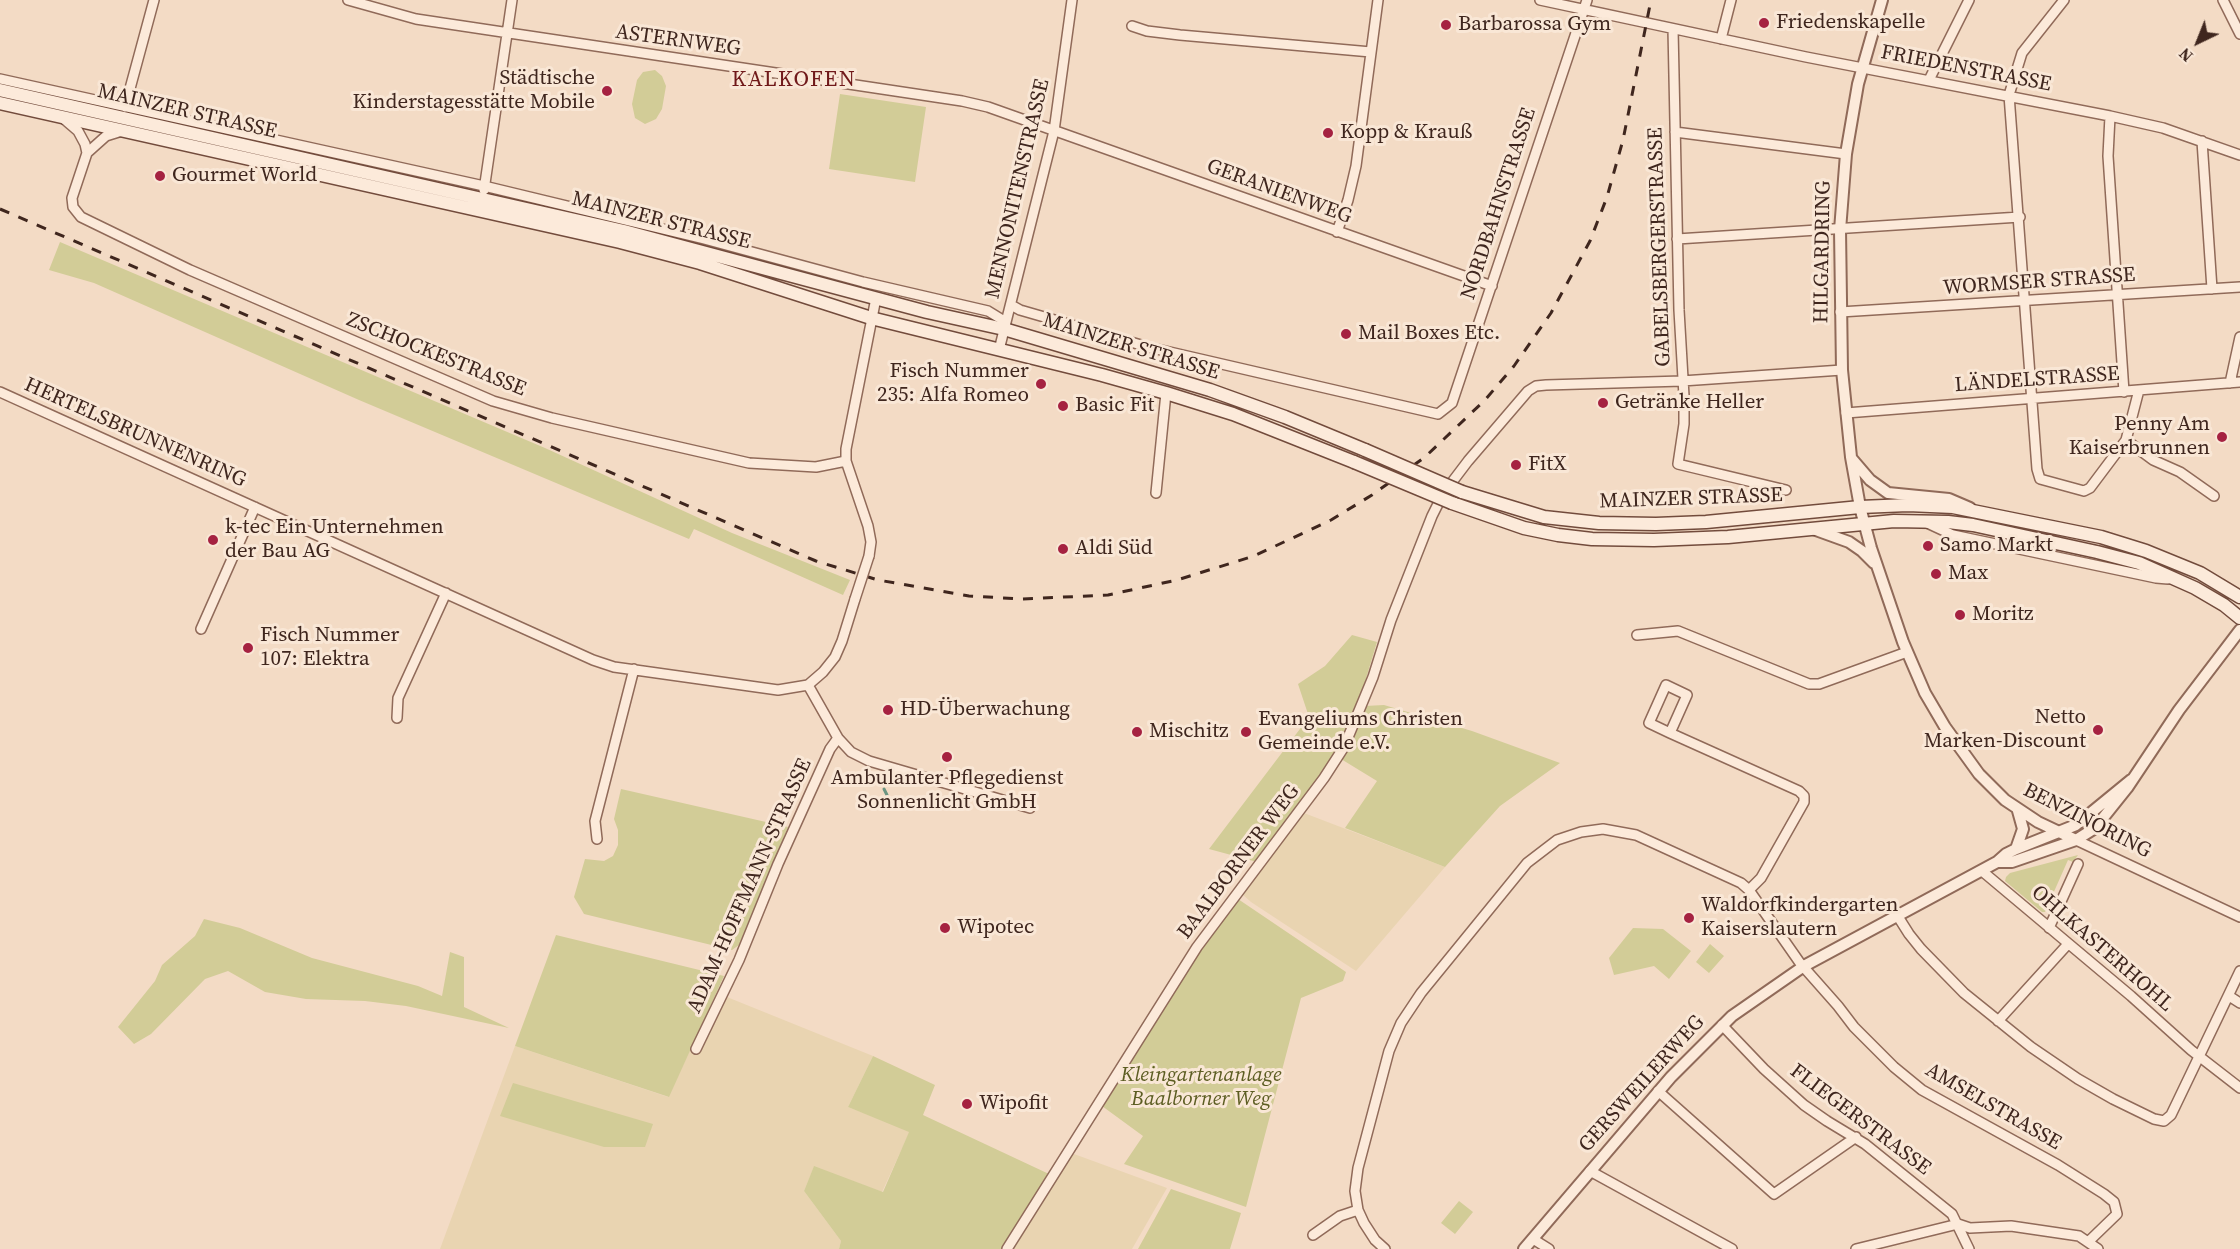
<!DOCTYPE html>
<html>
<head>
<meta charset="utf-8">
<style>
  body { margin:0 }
  #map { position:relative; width:2240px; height:1249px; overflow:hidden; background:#f3dbc5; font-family:"Source Serif 4",serif }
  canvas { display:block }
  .north { position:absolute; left:2168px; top:12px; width:60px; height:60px; -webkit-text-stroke:4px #f9e7d6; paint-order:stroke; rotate:223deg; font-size:16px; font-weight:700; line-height:24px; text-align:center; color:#3f261e }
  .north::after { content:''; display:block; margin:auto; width:21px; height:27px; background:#3f261e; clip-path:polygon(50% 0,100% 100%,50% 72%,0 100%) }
</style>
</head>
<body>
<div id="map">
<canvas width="2240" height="1249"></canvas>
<div class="north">N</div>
</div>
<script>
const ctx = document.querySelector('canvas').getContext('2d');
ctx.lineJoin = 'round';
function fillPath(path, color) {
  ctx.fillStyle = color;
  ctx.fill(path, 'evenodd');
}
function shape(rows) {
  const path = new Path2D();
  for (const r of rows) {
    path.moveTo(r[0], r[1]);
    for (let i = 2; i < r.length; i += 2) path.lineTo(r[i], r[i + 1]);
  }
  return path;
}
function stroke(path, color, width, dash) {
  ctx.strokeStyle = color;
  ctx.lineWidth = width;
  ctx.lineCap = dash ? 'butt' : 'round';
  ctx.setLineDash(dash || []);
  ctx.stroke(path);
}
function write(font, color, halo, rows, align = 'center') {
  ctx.font = font + ' "Source Serif 4",serif';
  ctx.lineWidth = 6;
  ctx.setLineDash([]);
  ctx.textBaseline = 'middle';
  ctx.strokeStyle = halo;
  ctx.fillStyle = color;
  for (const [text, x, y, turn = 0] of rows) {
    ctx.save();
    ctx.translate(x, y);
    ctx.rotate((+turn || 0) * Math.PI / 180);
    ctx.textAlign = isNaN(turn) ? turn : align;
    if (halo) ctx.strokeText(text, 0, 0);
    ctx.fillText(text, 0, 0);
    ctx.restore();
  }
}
fillPath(shape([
  [1304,813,1445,867,1356,971,1251,902,1242,894],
  [717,993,873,1056,848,1107,910,1131,882,1192,814,1167,804,1191,841,1241,839,1249,440,1249,515,1046,668,1097],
  [1074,1154,1167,1188,1132,1249,1011,1249,1068,1158]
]), '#e9d4b1');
fillPath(shape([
  [655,70,662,76,666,86,662,109,656,119,645,124,635,118,632,104,637,80,643,72],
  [840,94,926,107,915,182,829,169],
  [60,242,545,448,732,533,850,580,843,595,694,529,689,539,359,400,94,283,49,270],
  [1352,635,1377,642,1361,695,1343,739,1331,762,1257,862,1209,849,1309,717,1298,684,1325,666],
  [1384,705,1472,731,1560,763,1500,806,1445,867,1345,828,1377,781,1341,759,1349,746,1365,706],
  [621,789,788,827,739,945,732,950,584,914,574,897,585,859,604,861,613,856,618,845,618,830,614,819],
  [2078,855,2073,862,2068,860,2045,912,2042,912,2005,881,2006,877,2010,873],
  [1238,899,1346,972,1343,981,1301,998,1246,1207,1124,1164,1143,1136,1102,1106,1199,949],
  [204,919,240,928,312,958,418,986,442,996,450,952,464,957,464,1007,509,1028,406,1006,365,1001,306,999,265,992,228,971,205,979,151,1034,134,1044,118,1027,155,981,162,965,195,936],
  [1633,928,1663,929,1691,951,1669,979,1654,966,1614,975,1609,958],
  [556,935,724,976,669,1097,515,1046],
  [1710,944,1724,956,1709,973,1696,962],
  [873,1056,935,1085,923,1115,1049,1174,1001,1249,839,1249,841,1241,804,1191,814,1166,883,1192,909,1132,848,1107],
  [513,1083,653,1124,645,1147,604,1147,500,1116],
  [1171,1189,1241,1213,1230,1249,1138,1249],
  [1459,1201,1473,1212,1455,1234,1441,1223]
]), '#d2cc97');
stroke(shape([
  [884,789,887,795,885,804]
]), '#6c9582', 3);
const minor = shape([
  [348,0,416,19,962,101,988,107,1492,286],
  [1540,0,1806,57,2110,116,2163,128,2240,155],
  [2064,0,2022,53,2009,95,2037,469,2040,479,2084,491,2090,488,2126,440,2139,390],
  [2223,0,2240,34],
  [1132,26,1147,31,1180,35,1371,52],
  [1673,29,1679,310,1684,396,1684,424,1678,464,1786,490],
  [1721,39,1731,0],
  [0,79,484,186,704,239,863,282,988,311,1006,322],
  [1929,80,1969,0],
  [125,107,154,0],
  [2110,116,2108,156,2124,392],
  [64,119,78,131,85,144,87,153],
  [122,131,106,136,87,153,72,198,73,207,81,217,190,270,493,401,552,418,749,463,816,467,846,461],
  [1675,132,1846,154],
  [2202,141,2212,289],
  [484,190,512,0],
  [1337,232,1348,200,1356,166,1378,0],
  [1677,239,2020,217],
  [1011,305,1020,310,1148,347,1438,414,1452,403,1587,0],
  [1840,312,2240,287],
  [999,350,1054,131,1072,0],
  [2230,383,2240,337],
  [0,392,593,660,614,667,778,690,808,685,823,672,835,657,842,641,855,599],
  [1846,413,2240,382],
  [2126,440,2153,460,2180,472,2214,496],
  [1156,493,1166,393],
  [1925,522,1953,535,2156,578,2168,579],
  [869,556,871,542,868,526,846,461,846,449,876,298],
  [201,629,255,507],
  [1637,635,1678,631,1809,684,1819,684,1907,652],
  [808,685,838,738,851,752,869,761,1030,808],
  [397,718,398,698,446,593],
  [1670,733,1687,695,1666,685,1649,723,1670,733,1799,791,1804,796,1804,802,1761,878,1749,890],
  [597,839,595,821,634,669],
  [2076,840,2240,917],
  [1982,871,2131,996,2191,1050,2240,1088],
  [1897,915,1909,934,1921,949,1964,993,2031,1047,2078,1079,2113,1099,2154,1119,2164,1121,2171,1115,2240,971],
  [2049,928,2078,864],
  [2229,996,2240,1003],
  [1998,1021,2068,944],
  [1722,1025,1764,1069,1804,1105,1827,1121,1865,1144,1952,1214,1969,1249],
  [696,1049,739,960,778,864,830,749,838,738],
  [1658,1091,1774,1194,1856,1137],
  [1590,1171,1732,1249],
  [1313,1235,1340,1216,1358,1210],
  [1533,1239,1549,1249],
  [1007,1249,1197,947,1324,778,1344,747,1373,677,1391,620,1432,516,1443,494,1468,461,1528,391,1536,386,1546,385,1682,381,1842,370],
  [1385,1249,1375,1240,1364,1223,1358,1210,1355,1191,1358,1168,1389,1051,1401,1023,1421,993,1527,863,1557,840,1581,832,1603,829,1636,835,1741,883,1749,890,1800,963,1838,1006,1854,1027,1894,1067,1922,1090,2058,1165,2104,1194,2114,1202,2117,1214,2088,1242],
  [1856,1249,1958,1224,1970,1228,2011,1226,2079,1236,2098,1249]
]);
const tertiary = shape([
  [1882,0,1858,84,1846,154,1840,230,1842,370,1851,457,1860,507,1871,548,1903,642,1925,693,1945,727,1979,774,2005,800,2038,822,2076,840],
  [1852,459,1870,480,1888,493,1949,499,1970,508],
  [1813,529,1849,542,1862,551,1874,563],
  [2016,849,2023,829,2018,811],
  [1997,862,2012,862,2076,840,2095,828,2127,788,2179,710,2240,630],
  [1524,1249,1671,1077,1732,1016,1804,966,1997,862,2006,854,2016,849,2076,825,2131,780]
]);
const secondary = shape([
  [0,90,624,231,927,312,1004,329,1210,390,1285,417,1365,450],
  [0,103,620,242,700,263,871,318,1102,375,1166,393,1233,414,1354,462],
  [1462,492,1544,517,1599,523,1656,524,1706,522,1860,507,1908,505,1953,507,2101,537,2146,551,2200,573,2240,597],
  [1452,503,1524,528,1558,535,1592,539,1654,540,1728,537,1894,521,1948,522,1973,525,2097,552,2139,563,2195,588,2224,605,2240,618]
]);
stroke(minor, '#906a59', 12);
stroke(tertiary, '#906a59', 14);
stroke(secondary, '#724b3c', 15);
stroke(minor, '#fceada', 9);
stroke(tertiary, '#fceada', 10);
stroke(secondary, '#fceada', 12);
stroke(shape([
  [0,209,816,561,878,580,969,596,1022,599,1108,595,1177,580,1254,556,1331,520,1372,495,1425,457,1485,400,1514,366,1551,313,1590,241,1607,197,1623,140,1651,0]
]), '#3f261e', 3, [10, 10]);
const minorBridge = shape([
  [855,599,869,556]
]);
const secondaryBridge = shape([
  [1365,450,1462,492],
  [1354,462,1452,503]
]);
stroke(minorBridge, '#906a59', 12, []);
stroke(secondaryBridge, '#724b3c', 15, []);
stroke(minorBridge, '#fceada', 9);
stroke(secondaryBridge, '#fceada', 12);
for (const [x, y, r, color] of [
  [1764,23,6,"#a52241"],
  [1446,25,6,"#a52241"],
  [607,91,6,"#a52241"],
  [1328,133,6,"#a52241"],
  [160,176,6,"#a52241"],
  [1346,334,6,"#a52241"],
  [1041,384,6,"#a52241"],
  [1603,403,6,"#a52241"],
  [1063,406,6,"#a52241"],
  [2222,437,6,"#a52241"],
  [1516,465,6,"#a52241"],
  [213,540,6,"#a52241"],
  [1928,546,6,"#a52241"],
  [1063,549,6,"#a52241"],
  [1936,574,6,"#a52241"],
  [1960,615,6,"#a52241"],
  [248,648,6,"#a52241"],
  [888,710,6,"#a52241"],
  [2098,730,6,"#a52241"],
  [1137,732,6,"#a52241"],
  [1246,732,6,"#a52241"],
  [947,757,6,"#a52241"],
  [1689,918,6,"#a52241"],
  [945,928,6,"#a52241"],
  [967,1104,6,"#a52241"]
]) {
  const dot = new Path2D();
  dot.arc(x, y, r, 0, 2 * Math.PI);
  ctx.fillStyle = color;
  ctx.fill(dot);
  stroke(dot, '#f9e7d6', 2);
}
write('21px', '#3f261e', '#f9e7d6', [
  ["Friedenskapelle",1776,23],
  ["Barbarossa Gym",1458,25],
  ["Städtische",595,79,"right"],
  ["Kinderstagesstätte Mobile",595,103,"right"],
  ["Kopp & Krauß",1340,133],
  ["Gourmet World",172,176],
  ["Mail Boxes Etc.",1358,334],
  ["Fisch Nummer",1029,372,"right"],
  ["235: Alfa Romeo",1029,396,"right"],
  ["Getränke Heller",1615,403],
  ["Basic Fit",1075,406],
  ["Penny Am",2210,425,"right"],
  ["Kaiserbrunnen",2210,449,"right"],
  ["FitX",1528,465],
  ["k-tec Ein Unternehmen",225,528],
  ["der Bau AG",225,552],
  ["Samo Markt",1940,546],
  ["Aldi Süd",1075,549],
  ["Max",1948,574],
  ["Moritz",1972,615],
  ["Fisch Nummer",260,636],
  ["107: Elektra",260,660],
  ["HD-Überwachung",900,710],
  ["Netto",2086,718,"right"],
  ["Marken-Discount",2086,742,"right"],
  ["Evangeliums Christen",1258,720],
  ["Gemeinde e.V.",1258,744],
  ["Mischitz",1149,732],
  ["Ambulanter Pflegedienst",947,779,"center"],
  ["Sonnenlicht GmbH",947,803,"center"],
  ["Waldorfkindergarten",1701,906],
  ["Kaiserslautern",1701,930],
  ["Wipotec",957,928],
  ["Wipofit",979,1104]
], 'left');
write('21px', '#3f261e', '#f9e7d6', [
  ["ASTERNWEG",678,41,8],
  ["FRIEDENSTRASSE",1966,69,11],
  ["MAINZER STRASSE",187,112,13],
  ["MENNONITENSTRASSE",1018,189,-77],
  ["GERANIENWEG",1279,192,20],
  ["NORDBAHNSTRASSE",1499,204,-72],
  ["MAINZER STRASSE",661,221,14],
  ["GABELSBERGERSTRASSE",1660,247,-92],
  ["HILGARDRING",1823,252,-89],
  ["WORMSER STRASSE",2039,282,-4],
  ["MAINZER STRASSE",1131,347,17],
  ["ZSCHOCKESTRASSE",436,355,22],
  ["LÄNDELSTRASSE",2037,380,-4],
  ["HERTELSBRUNNENRING",135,433,24],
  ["MAINZER STRASSE",1691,499,-2],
  ["BENZINORING",2087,821,27],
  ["BAALBORNER WEG",1239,862,-53],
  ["ADAM-HOFFMANN-STRASSE",750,886,-66],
  ["OHLKASTERHOHL",2102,949,41],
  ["GERSWEILERWEG",1642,1084,-48],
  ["AMSELSTRASSE",1993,1107,30],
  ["FLIEGERSTRASSE",1860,1120,37]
]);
write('italic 21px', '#5c5d22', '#f9e7d6', [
  ["Kleingartenanlage",1201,1076],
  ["Baalborner Weg",1201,1100]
]);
ctx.letterSpacing = '1.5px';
write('22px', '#70191a', '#f9e7d6', [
  ["KALKOFEN",794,80]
]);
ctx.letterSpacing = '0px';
</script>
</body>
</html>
